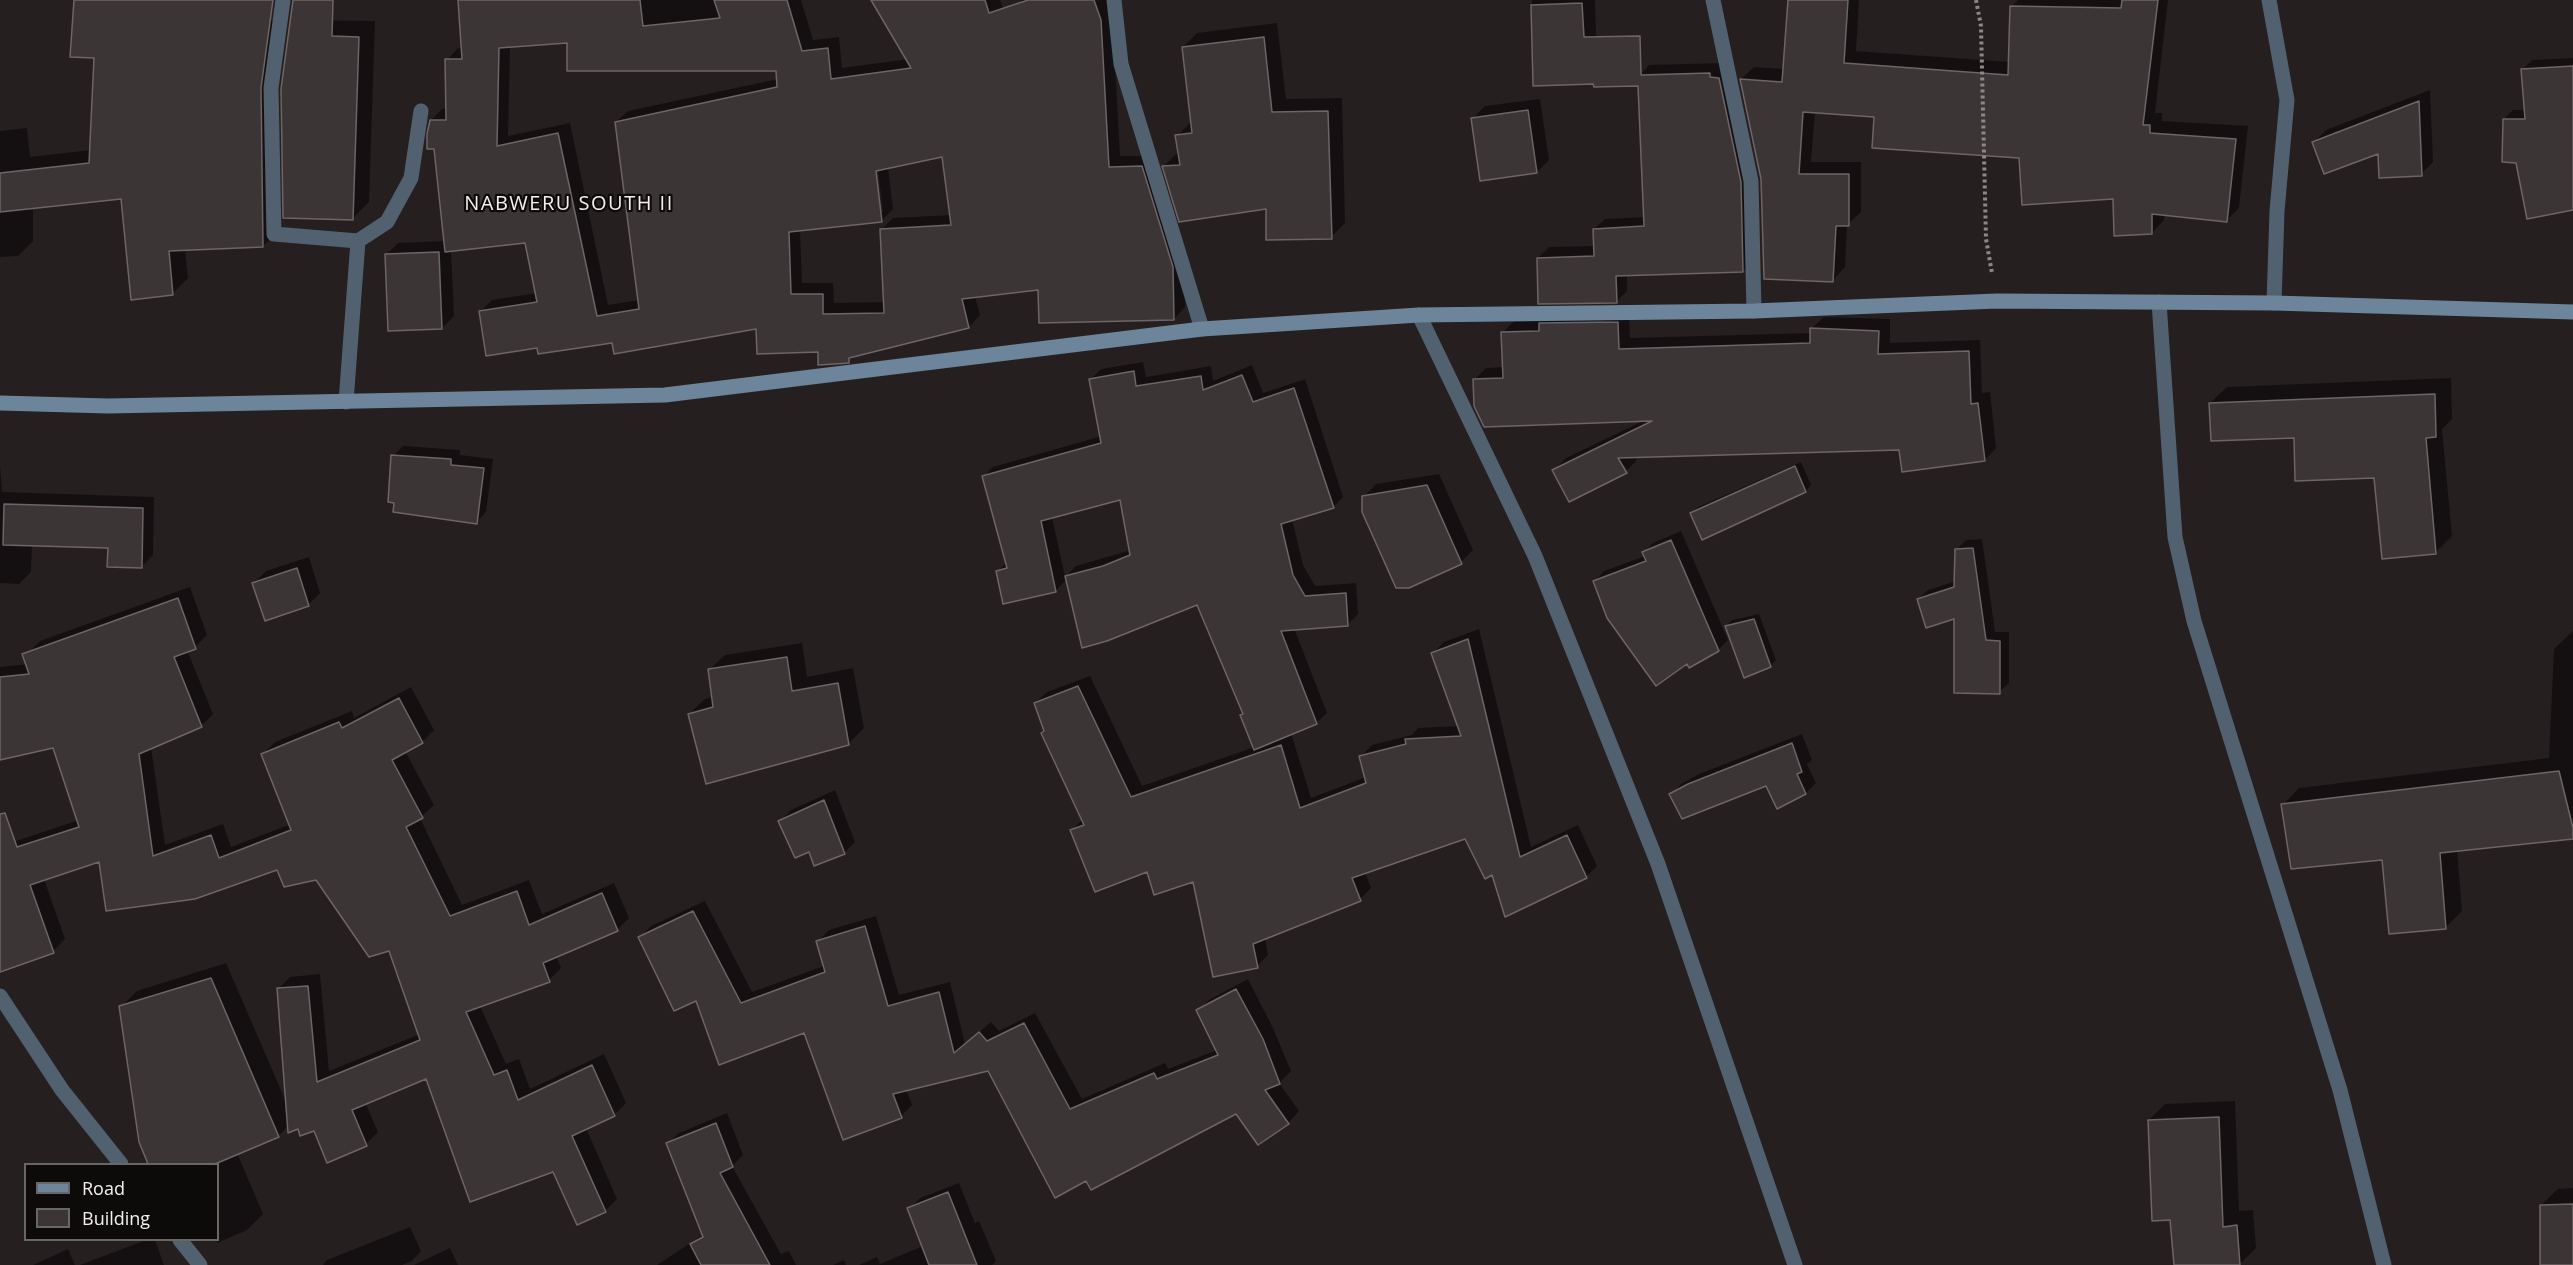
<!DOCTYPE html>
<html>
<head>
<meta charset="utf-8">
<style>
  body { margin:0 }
  #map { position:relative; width:2573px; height:1265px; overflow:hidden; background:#261f20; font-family:"Open Sans",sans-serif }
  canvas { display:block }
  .legend { position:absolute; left:24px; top:1163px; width:195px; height:78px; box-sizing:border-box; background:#0d0a0a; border:2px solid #696666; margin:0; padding:8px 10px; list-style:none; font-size:18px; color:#f4eff0 }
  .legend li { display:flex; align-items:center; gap:12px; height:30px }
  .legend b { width:30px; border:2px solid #696666 }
</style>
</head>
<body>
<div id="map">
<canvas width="2573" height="1265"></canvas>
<ul class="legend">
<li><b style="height:8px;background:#6d859b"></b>Road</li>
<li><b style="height:16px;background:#3c3535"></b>Building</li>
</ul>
</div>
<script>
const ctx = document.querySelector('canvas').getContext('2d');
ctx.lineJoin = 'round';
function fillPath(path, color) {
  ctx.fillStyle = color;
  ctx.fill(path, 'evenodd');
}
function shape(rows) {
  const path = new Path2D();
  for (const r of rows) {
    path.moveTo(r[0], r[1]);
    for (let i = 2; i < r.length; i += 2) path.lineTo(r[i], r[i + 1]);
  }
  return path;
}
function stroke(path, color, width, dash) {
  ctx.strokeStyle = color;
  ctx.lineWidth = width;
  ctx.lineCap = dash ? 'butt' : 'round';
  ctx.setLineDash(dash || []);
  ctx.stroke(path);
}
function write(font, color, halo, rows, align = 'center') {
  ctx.font = font + ' "Open Sans",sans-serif';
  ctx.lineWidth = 4.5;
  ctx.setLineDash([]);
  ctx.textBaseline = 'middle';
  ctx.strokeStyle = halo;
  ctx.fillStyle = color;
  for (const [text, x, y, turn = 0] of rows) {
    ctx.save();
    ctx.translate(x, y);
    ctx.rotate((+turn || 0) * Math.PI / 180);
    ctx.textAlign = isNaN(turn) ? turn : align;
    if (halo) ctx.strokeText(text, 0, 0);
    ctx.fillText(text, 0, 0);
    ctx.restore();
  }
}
fillPath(shape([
  [75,0,173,0,172,19,282,21,276,72,278,231,263,246,185,249,188,278,173,293,123,198,33,207,33,241,18,256,0,257,0,131,27,128,30,157,91,150,95,57],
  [459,0,801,0,813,40,839,37,842,68,908,59,872,0,1000,0,1025,72,1021,0,1109,0,1112,8,1120,156,1153,156,1184,255,1185,307,1174,319,1039,288,975,296,980,315,969,327,855,355,848,361,758,327,538,346,481,311,492,300,537,293,526,241,451,250,454,316,442,328,386,255,398,243,445,241,431,120,442,109,447,109,447,60,458,48,463,48],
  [568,42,777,70,778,79,628,111,616,122,639,300,608,305,570,123,508,136,510,46],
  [944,155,951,215,893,218,882,229,885,302,834,303,833,283,802,283,800,229,882,220,893,209,888,167],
  [877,163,883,212,880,212,874,164],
  [1532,0,1595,0,1597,70,1535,84],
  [1790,0,1859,0,1856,51,2010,62,2012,6,2018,0,2168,0,2155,113,2162,113,2162,121,2248,126,2239,208,2227,220,2164,213,2164,220,2152,233,2115,197,2021,157,1876,116,1815,112,1811,162,1861,162,1861,212,1847,225,1845,267,1833,280,1762,179,1741,79,1754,67,1784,69],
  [306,20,375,21,369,202,353,218],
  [1277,23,1286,99,1342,98,1345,223,1331,237,1164,166,1178,152,1177,136,1192,121,1183,47,1197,33],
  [2573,58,2573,208,2518,161,2504,119,2513,110,2526,110,2523,69,2532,60],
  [1721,63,1730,67,1753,260,1743,271,1627,274,1627,291,1617,301,1538,258,1549,247,1595,246,1594,229,1605,219,1645,217,1639,76,1649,65],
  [2430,90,2433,162,2421,174,2379,152,2314,142,2326,130],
  [1540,99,1549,160,1537,172,1473,118,1485,106],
  [1629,311,1630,338,1812,333,1812,328,1824,317,1890,319,1890,343,1980,340,1982,393,1990,392,1996,448,1985,460,1901,448,1635,456,1637,460,1626,471,1554,470,1566,458,1645,420,1474,380,1486,368,1504,367,1502,333,1514,321],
  [1143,362,1146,377,1211,366,1213,381,1252,365,1263,393,1305,379,1343,497,1333,507,1292,519,1303,565,1315,586,1356,583,1358,614,1348,624,1294,628,1327,713,1316,723,1291,733,1311,798,1366,777,1361,756,1372,745,1412,735,1418,728,1459,726,1433,653,1444,642,1479,629,1531,847,1578,825,1597,866,1586,877,1493,873,1466,837,1365,872,1371,888,1360,899,1265,938,1268,955,1257,966,1194,880,1148,870,1071,831,1083,819,1035,703,1047,692,1090,676,1142,786,1255,747,1245,713,1197,604,1067,579,1056,590,998,571,1007,562,983,477,993,467,1102,436,1091,379,1101,369],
  [1121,498,1131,550,1076,566,1065,577,1052,517],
  [2451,378,2452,419,2442,429,2452,536,2435,553,2375,476,2295,436,2210,403,2227,387],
  [403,446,460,450,460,455,493,459,486,512,477,522,395,501,393,456],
  [1801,462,1811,485,1806,491,1703,538,1692,513,1698,507],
  [0,464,2,492,154,497,153,555,141,567,110,547,32,544,31,572,19,584,0,583],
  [1439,474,1473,550,1461,562,1364,497,1376,484],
  [1681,531,1728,640,1718,650,1595,581,1604,571,1645,556,1644,552,1653,543],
  [1982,539,1995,632,2009,632,2009,683,1999,692,1956,617,1918,599,1928,590,1956,581,1956,550,1966,540],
  [309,557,320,593,308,605,254,583,266,571],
  [190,587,207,635,195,647,187,650,213,714,201,726,151,747,165,845,223,824,231,847,291,824,263,754,275,742,352,711,354,718,411,687,434,730,422,742,405,751,434,805,420,818,462,905,529,880,542,914,614,883,629,918,617,930,556,955,561,968,549,980,480,1006,506,1064,519,1059,530,1089,604,1054,626,1103,614,1115,586,1128,617,1199,605,1211,427,1077,365,1102,378,1132,366,1144,315,1129,289,1125,278,1136,237,1153,263,1214,247,1230,217,1243,218,1164,150,1164,140,1142,121,1007,137,991,226,963,287,1104,278,989,290,977,320,974,329,1071,420,1034,390,949,316,878,278,868,100,860,44,879,65,939,53,951,0,971,0,831,13,842,79,820,54,746,0,759,0,667,29,664,28,653,40,641],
  [1759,614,1776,660,1770,666,1726,626,1732,620],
  [2573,631,2573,838,2457,850,2462,911,2445,928,2384,858,2283,805,2299,788,2549,758,2554,649],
  [802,643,807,677,853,668,864,728,848,744,689,714,705,699,713,697,709,670,725,655],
  [1802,734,1812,760,1807,764,1816,783,1806,793,1778,807,1767,784,1671,795,1681,784,1699,774],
  [835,790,855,842,844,853,810,850,780,821,791,810],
  [705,901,752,992,824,966,817,942,829,930,876,916,899,995,950,982,965,1044,991,1022,999,1031,1035,1013,1082,1099,1165,1063,1168,1069,1217,1050,1197,1011,1209,1000,1248,979,1273,1028,1291,1071,1279,1083,1299,1111,1288,1123,1236,1112,1086,1179,989,1069,906,1089,912,1105,901,1116,805,1031,697,998,639,938,651,926],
  [2235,1101,2239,1211,2253,1210,2256,1248,2240,1264,2175,1265,2172,1218,2149,1120,2165,1104],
  [727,1113,743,1155,732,1166,781,1254,789,1251,796,1265,657,1265,704,1234,668,1143,679,1133],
  [959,1183,975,1223,979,1221,996,1261,992,1265,859,1265,877,1257,880,1264,923,1246,909,1209,920,1198],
  [2573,1188,2573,1265,2542,1265,2541,1205,2558,1189],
  [410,1227,421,1251,412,1261,402,1265,323,1265,327,1260],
  [146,1240,155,1240,164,1265,80,1265],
  [450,1248,458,1265,414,1265],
  [68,1249,75,1265,33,1265],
  [844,1260,846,1265,833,1265]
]), '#0007');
const building = shape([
  [74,0,273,0,261,88,263,247,169,251,173,295,131,300,121,199,0,212,0,173,89,163,94,58,70,57,74,0],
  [293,0,333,0,332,36,359,37,353,220,283,218,281,89,293,0],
  [458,0,640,0,643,26,720,18,714,0,787,0,802,51,828,48,831,79,911,68,871,0,985,0,989,13,1028,0,1094,0,1101,20,1109,167,1142,166,1173,267,1174,320,1039,323,1038,290,962,299,969,328,849,358,849,363,835,364,818,365,818,352,757,354,756,329,614,354,612,343,538,354,537,348,486,356,479,311,537,302,525,243,445,252,434,149,427,149,427,134,430,120,446,120,445,59,462,59,458,0],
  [567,43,567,71,776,71,777,87,615,122,639,309,597,316,558,133,497,146,499,48,567,43],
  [942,157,951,225,880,229,884,313,823,314,823,294,791,294,789,232,882,222,876,171,942,157],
  [1788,0,1848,0,1844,63,2008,75,2010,6,2121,8,2122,0,2158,0,2143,125,2150,125,2150,133,2236,139,2227,222,2152,214,2152,234,2114,236,2113,199,2022,205,2019,158,1872,148,1874,117,1803,112,1799,174,1849,174,1849,226,1836,226,1833,282,1764,279,1761,179,1740,79,1782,82,1788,0],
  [1582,3,1584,37,1640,36,1641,75,1710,73,1710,77,1719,78,1741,182,1743,272,1616,276,1617,303,1538,304,1537,258,1594,256,1593,229,1644,226,1638,86,1594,87,1593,84,1533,86,1531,5,1582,3],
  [1264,37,1272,112,1328,111,1332,239,1266,240,1266,209,1179,222,1162,166,1180,165,1175,135,1192,133,1182,47,1264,37],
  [2573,66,2573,210,2527,219,2516,163,2502,162,2503,119,2525,119,2521,69,2573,66],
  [2419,101,2422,176,2379,178,2378,154,2324,174,2312,142,2419,101],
  [1528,110,1537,173,1480,181,1471,118,1528,110],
  [439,252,442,329,388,331,385,254,439,252],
  [1618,322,1619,349,1810,343,1810,328,1879,331,1878,354,1969,351,1971,404,1978,403,1985,461,1902,472,1899,450,1618,458,1627,473,1569,502,1552,470,1652,421,1484,427,1474,406,1473,379,1503,378,1501,332,1539,331,1539,323,1618,322],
  [1134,371,1136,386,1201,376,1203,390,1242,375,1253,402,1294,388,1334,508,1281,524,1293,575,1305,596,1346,593,1348,626,1281,631,1317,724,1254,750,1240,715,1243,714,1197,605,1107,641,1082,648,1065,576,1103,566,1130,555,1120,500,1041,521,1056,592,1003,604,996,571,1007,568,982,476,1101,443,1089,379,1134,371],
  [2435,394,2436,437,2426,438,2436,554,2382,559,2374,478,2295,481,2294,438,2211,441,2209,403,2435,394],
  [391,455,451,459,451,465,484,468,477,524,393,512,394,503,388,502,391,455],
  [1795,466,1806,492,1702,540,1690,513,1795,466],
  [1427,485,1462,564,1409,588,1396,588,1362,512,1362,496,1427,485],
  [4,504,143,508,142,568,107,567,108,548,3,545,4,504],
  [1671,540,1719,651,1689,668,1687,664,1656,686,1607,618,1593,581,1646,561,1642,552,1671,540],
  [1973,548,1986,640,2000,641,2000,694,1954,693,1954,619,1926,628,1917,599,1954,587,1955,549,1973,548],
  [297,568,309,606,265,621,252,583,297,568],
  [178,598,196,649,174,657,202,727,139,754,153,856,211,835,219,858,291,830,261,754,339,722,342,728,399,698,423,743,392,760,423,818,406,827,450,916,517,891,529,925,602,893,618,931,543,963,550,982,466,1012,494,1075,507,1070,518,1100,592,1065,615,1116,572,1136,606,1212,577,1225,553,1172,470,1202,426,1079,352,1110,367,1146,327,1163,314,1131,300,1136,298,1129,288,1133,277,988,308,986,317,1082,420,1040,389,951,369,957,316,880,284,887,277,870,195,899,106,911,99,862,30,885,54,953,0,972,0,814,5,813,17,847,79,827,53,748,0,760,0,677,29,674,22,654,178,598],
  [1754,619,1771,667,1744,678,1725,626,1754,619],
  [1468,639,1520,857,1567,835,1587,878,1505,917,1492,875,1485,879,1465,839,1352,878,1361,901,1253,944,1258,968,1213,977,1193,882,1154,895,1147,872,1095,892,1070,830,1084,825,1041,733,1044,731,1034,703,1078,686,1131,797,1281,745,1300,808,1366,783,1359,756,1406,744,1405,739,1461,736,1431,653,1468,639],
  [787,657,792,691,838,683,849,745,706,784,688,714,713,707,708,669,787,657],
  [1792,743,1802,772,1797,774,1806,794,1777,809,1766,786,1682,819,1669,794,1688,784,1792,743],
  [2559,771,2573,828,2573,839,2440,853,2446,929,2389,934,2382,860,2291,869,2281,804,2559,771],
  [824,800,845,854,814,866,809,852,795,858,778,821,824,800],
  [693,911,741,1003,825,972,816,941,865,926,888,1006,939,992,954,1053,979,1032,987,1041,1024,1023,1070,1109,1154,1073,1157,1079,1218,1055,1196,1010,1236,989,1263,1039,1280,1084,1265,1090,1289,1124,1258,1145,1236,1114,1091,1190,1086,1181,1055,1198,988,1071,893,1094,902,1118,843,1140,804,1033,719,1065,696,1001,674,1011,638,937,693,911],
  [211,978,279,1137,215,1164,148,1164,139,1142,119,1006,211,978],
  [2219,1117,2223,1227,2237,1225,2240,1265,2174,1265,2170,1220,2152,1221,2148,1120,2219,1117],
  [716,1123,733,1167,720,1173,770,1265,701,1265,690,1244,703,1237,666,1143,716,1123],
  [948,1192,977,1265,929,1265,907,1208,948,1192],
  [2573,1204,2573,1265,2540,1265,2540,1205,2573,1204]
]);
fillPath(building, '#3c3535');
stroke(building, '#6d6566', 1.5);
stroke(shape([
  [1976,0,1981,26,1986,239,1992,273]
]), '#8d8788', 4, [3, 3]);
stroke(shape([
  [283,0,271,88,274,234,358,241,346,402],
  [1114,0,1121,64,1202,329],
  [1713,0,1751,181,1754,311],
  [2269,0,2287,100,2277,211,2274,303],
  [358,241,387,222,411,178,421,111],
  [2159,302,2175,537,2194,621,2340,1090,2384,1265],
  [1419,315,1535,556,1658,864,1795,1265],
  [0,996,62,1090,121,1164],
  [180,1240,200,1265]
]), '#52616f', 15);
stroke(shape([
  [0,403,108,406,665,395,1202,329,1419,315,1754,311,1997,301,2274,303,2573,312]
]), '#6d859b', 15);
ctx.letterSpacing = '1.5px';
write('20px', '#f4eff0', '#0d0a0a', [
  ["NABWERU SOUTH II",569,204]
]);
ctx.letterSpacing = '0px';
</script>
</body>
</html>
